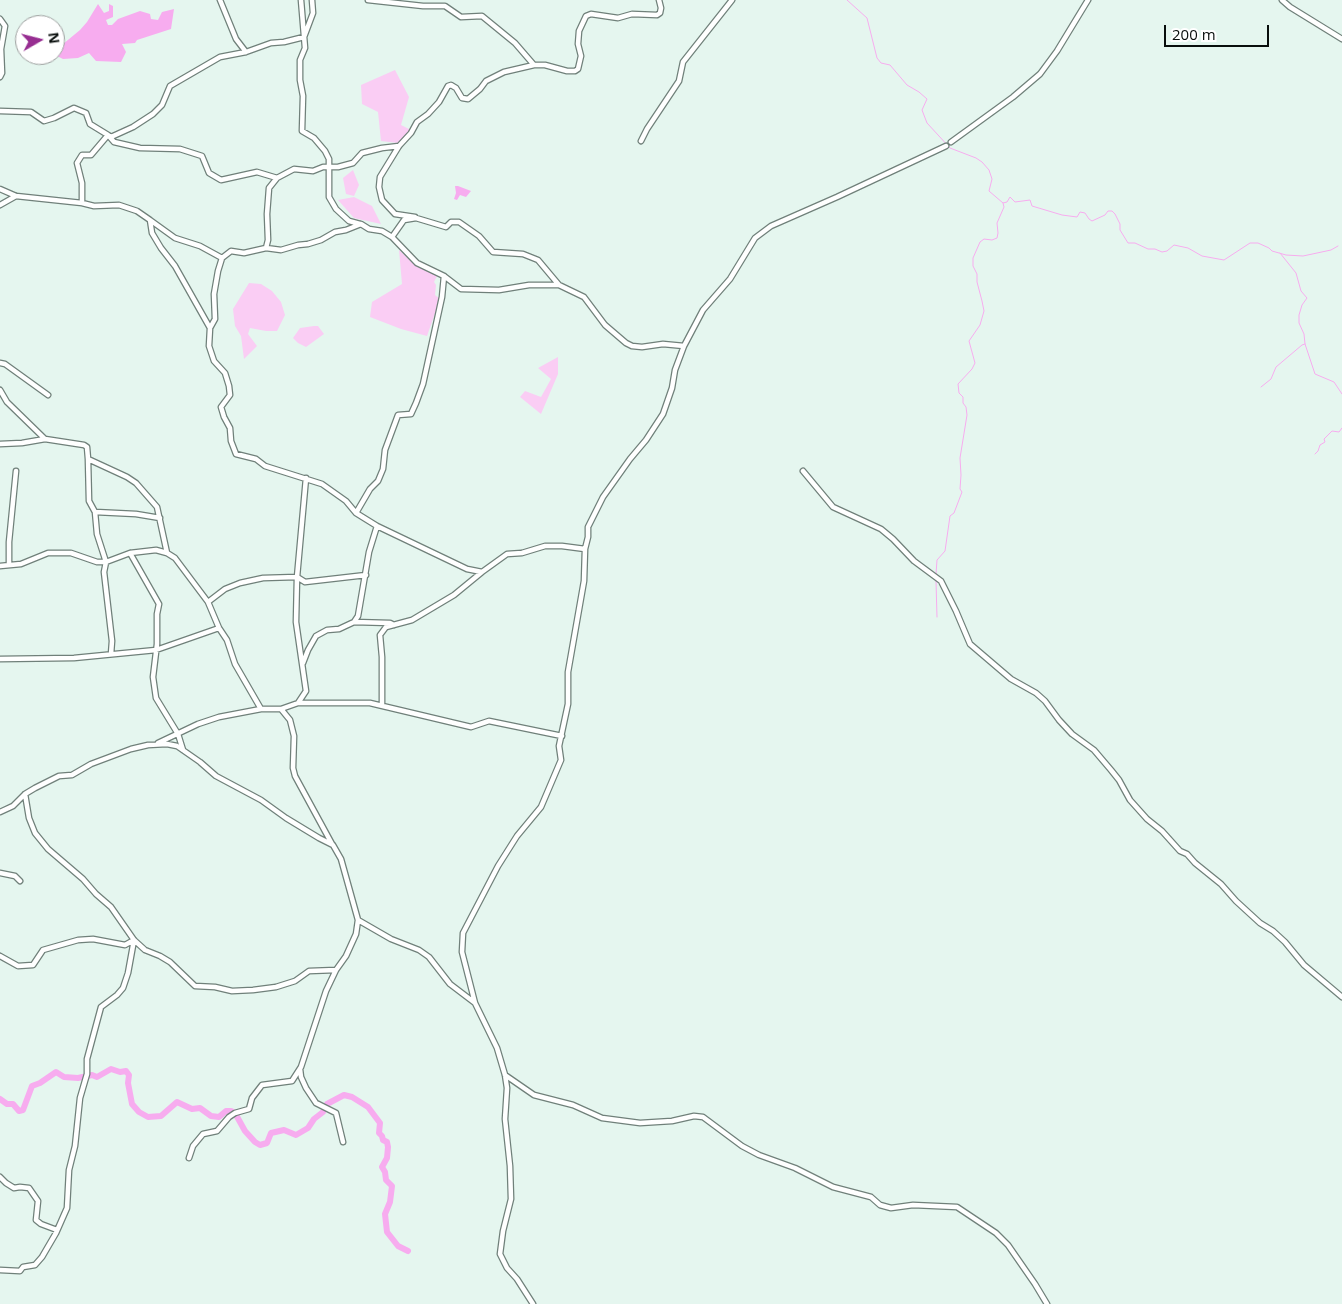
<!DOCTYPE html>
<html>
<head>
<meta charset="utf-8">
<style>
  body { margin:0 }
  #map { position:relative; width:1342px; height:1304px; overflow:hidden; background:#e5f6ef; font-family:"Open Sans",sans-serif }
  canvas { display:block }
  .north { position:absolute; left:15px; top:15px; width:50px; height:50px; box-sizing:border-box; background:#fff; border:1px solid #9c9f9e; border-radius:50%; rotate:82deg; font-size:14px; font-weight:700; line-height:20px; text-align:center; color:#080e0c }
  .north::after { content:''; display:block; margin:auto; width:18px; height:22px; background:#972e91; clip-path:polygon(50% 0,100% 100%,50% 72%,0 100%) }
  .scale { position:absolute; left:1164px; top:25px; width:105px; height:22px; box-sizing:border-box; border:2px solid #080e0c; border-top:0; padding-left:6px; font-size:15px; line-height:18px; white-space:nowrap; color:#080e0c; -webkit-text-stroke:4px #fff; paint-order:stroke }
</style>
</head>
<body>
<div id="map">
<canvas width="1342" height="1304"></canvas>
<div class="north">N</div>
<div class="scale">200 m</div>
</div>
<script>
const ctx = document.querySelector('canvas').getContext('2d');
ctx.lineJoin = 'round';
function fillPath(path, color) {
  ctx.fillStyle = color;
  ctx.fill(path, 'evenodd');
}
function shape(rows) {
  const path = new Path2D();
  for (const r of rows) {
    path.moveTo(r[0], r[1]);
    for (let i = 2; i < r.length; i += 2) path.lineTo(r[i], r[i + 1]);
  }
  return path;
}
function stroke(path, color, width, dash) {
  ctx.strokeStyle = color;
  ctx.lineWidth = width;
  ctx.lineCap = dash ? 'butt' : 'round';
  ctx.setLineDash(dash || []);
  ctx.stroke(path);
}
fillPath(shape([
  [395,70,409,97,401,125,411,130,407,138,398,143,381,141,378,112,362,104,361,85],
  [353,170,359,185,354,196,346,194,343,178],
  [354,197,372,206,381,224,354,218,338,200],
  [399,250,416,266,438,274,434,282,436,285,435,295,440,299,427,336,401,329,370,317,372,302,402,284],
  [249,283,261,284,272,291,281,302,285,315,277,331,266,331,250,328,248,334,257,346,244,359,241,336,235,326,233,309],
  [314,326,318,326,324,334,306,347,298,343,293,338,300,328],
  [558,357,558,374,541,414,520,397,525,391,541,397,551,379,538,368]
]), '#facdf4');
fillPath(shape([
  [98,4,104,13,109,11,109,4,113,6,113,17,106,20,108,25,112,25,118,19,140,11,150,14,151,19,158,20,162,12,174,9,171,29,137,40,135,43,122,44,126,52,121,62,96,61,89,53,78,58,63,59,57,56,57,49,80,30,87,22],
  [455,186,458,186,471,191,466,197,460,195,457,200,454,199,456,193]
]), '#f7acef');
stroke(shape([
  [847,0,867,18,877,58,881,63,890,65,907,85,919,92,927,99,922,110,927,123,950,148,976,158,982,162,989,170,992,179,989,191,1003,203,1007,202,1010,197,1015,202,1030,200,1032,206,1062,215,1077,217,1080,212,1085,213,1089,219,1092,221,1105,215,1108,211,1112,211,1115,214,1120,224,1120,230,1128,243,1135,243,1148,249,1155,249,1162,252,1167,251,1174,245,1188,248,1202,256,1224,260,1250,243,1258,243,1269,248,1272,251,1286,255,1303,256,1331,250,1338,246],
  [1280,253,1296,273,1301,291,1307,298,1302,305,1299,315,1299,323,1304,334,1305,344,1315,374,1334,382,1342,394],
  [1261,387,1271,379,1276,367,1302,345,1305,344],
  [1315,454,1318,451,1320,445,1325,442,1324,439,1332,431,1339,432,1342,428],
  [936,574,937,560,945,551,950,516,954,513,962,492,960,489,961,475,960,458,967,415,966,407,963,403,963,397,959,393,958,384,972,369,975,363,969,341,980,325,984,311,982,301,977,282,977,274,973,266,973,258,980,242,984,239,992,240,997,238,998,233,997,223,1004,207,1003,203],
  [936,581,937,617]
]), '#f7acef', 1);
stroke(shape([
  [0,1099,7,1104,13,1104,19,1111,23,1110,32,1086,40,1083,56,1072,64,1077,78,1078,92,1075,97,1077,111,1069,120,1072,126,1071,129,1075,128,1083,132,1104,139,1112,148,1117,161,1116,177,1102,192,1109,200,1108,211,1116,219,1117,226,1111,231,1111,235,1113,245,1131,255,1142,260,1145,267,1143,271,1133,284,1130,296,1135,308,1128,314,1119,323,1112,327,1104,344,1095,352,1097,368,1107,380,1123,379,1133,382,1136,383,1140,387,1142,388,1147,387,1158,382,1167,385,1172,386,1180,392,1186,390,1202,385,1214,387,1232,398,1246,408,1251]
]), '#f7acef', 6);
const minor = shape([
  [220,0,236,39,246,52],
  [301,0,305,48,300,60,300,80,303,96,302,131,314,138,325,151,329,159,329,197,336,209,349,221,360,224],
  [368,0,423,6,445,6,461,17,482,16,515,43,534,65,545,65,567,71,575,71,578,69,581,56,578,44,579,31,586,16,591,14,618,18,632,14,657,15,660,13,661,8,659,0],
  [1282,0,1290,7,1342,39],
  [0,19,5,26,1,49,2,73,0,77],
  [0,111,31,112,44,121,54,118,74,108,86,113,90,124,108,135,114,142,140,148,180,149,202,156,209,173,221,180,257,172,277,178,294,169,313,171,323,167,338,167,353,163,362,153,382,148,399,146],
  [641,141,647,129,679,81,683,62,732,0],
  [951,142,1013,97,1040,74,1057,51,1088,0],
  [0,189,16,196,82,203,94,206,119,205,137,211,150,220,152,233,161,248,175,266,210,328,209,346,214,361,225,373,229,386,230,395,221,407,224,417,230,428,231,441,236,454,256,459,265,466,322,484,346,501,356,513,377,526,467,569,482,572,507,554,522,553,545,546,562,546,585,549],
  [82,203,82,183,77,163,82,155,91,155,108,135,111,137,133,127,153,114,162,105,170,86,220,57,246,52,271,43,284,42,304,37,313,13,312,0],
  [0,205,16,196],
  [415,217,395,214,382,200,379,187,380,177,399,146,411,133,417,122,428,114,439,102,448,86,451,85,456,88,462,98,468,99,480,89,486,81,504,72,534,65],
  [150,220,175,238,200,246,222,258,231,251,244,253,266,248,281,250,298,245,308,244,321,240,335,232,346,230,361,224,369,229,382,231,392,237,404,220,416,218,446,227,451,222,459,222,479,236,493,252,523,254,538,260,559,285,584,297,605,325,626,343,632,346,642,347,663,344,684,346],
  [392,237,417,263,444,276,461,289,499,290,529,285,559,285],
  [266,248,268,240,267,214,269,188,277,178],
  [210,328,215,319,214,294,218,271,222,258],
  [0,363,5,364,48,395],
  [0,390,7,402,45,439,84,445,87,447,88,459,127,477,136,483,157,507,167,553],
  [0,444,22,443,45,439],
  [88,459,89,501,95,512,97,534,106,562,104,572,112,641,111,654],
  [803,471,833,507,881,529,893,539,914,561,941,581,956,611,970,644,1011,679,1036,693,1045,701,1059,720,1072,734,1094,750,1111,770,1119,780,1130,800,1147,819,1162,831,1180,851,1187,854,1195,863,1221,884,1236,901,1260,923,1273,931,1285,942,1304,965,1342,997],
  [95,512,136,514,160,518],
  [356,513,370,489,378,481,383,469,385,450,398,415,411,414,416,403,423,384,442,297,444,276],
  [130,553,159,604,157,614,157,644,153,677,156,698,178,734,183,750],
  [9,565,9,542,16,471],
  [0,566,21,564,48,553,71,553,97,562,106,562,130,553,156,550,167,553,175,558,208,602,219,628,227,640,235,664,261,709,281,709,290,720,294,736,293,768,295,776,332,844],
  [208,602,225,589,240,583,263,578,297,577,305,582,366,575],
  [354,622,390,623,394,625],
  [0,659,74,658,156,650,219,628],
  [303,663,308,650,316,636,327,630,339,629,354,622,358,616,369,552,377,526],
  [298,703,370,703,471,727,489,721,562,736],
  [382,706,382,657,380,635,386,627,412,620,454,595,482,572],
  [281,709,298,703,306,691,296,622,297,577,306,478],
  [158,743,198,724,219,717,261,709],
  [25,794,29,818,35,833,48,849,83,879,96,894,111,907,134,940,145,950,160,956,170,962,195,986,215,987,232,991,253,990,276,987,295,981,309,971,336,970],
  [0,812,13,806,25,794,35,788,59,776,72,775,91,764,131,749,148,745,167,744,177,746,200,762,216,776,261,800,286,818,319,838,333,845,341,859,358,920,391,939,419,950,429,957,450,984,475,1003,497,1048,505,1075,507,1088,505,1119,510,1166,511,1199,503,1231,500,1254,507,1268,517,1279,533,1304],
  [0,873,15,876,20,881],
  [0,956,18,966,33,965,43,950,78,940,93,939,125,945,134,940],
  [475,1003,462,952,463,933,498,866,517,836,541,807,561,760,559,746,568,704,568,672,584,581,585,549,588,537,588,527,603,497,630,459,646,440,663,414,672,388,675,370,684,346,703,310,730,279,755,238,771,226,837,197,946,146],
  [300,1069,301,1077,306,1088,316,1103,336,1113,343,1142],
  [505,1075,534,1095,573,1105,602,1118,640,1123,672,1121,694,1116,703,1117,742,1146,759,1155,795,1168,833,1187,871,1197,880,1205,891,1208,913,1205,957,1207,996,1233,1008,1245,1035,1284,1047,1304],
  [189,1158,193,1146,203,1134,217,1131,229,1117,235,1113,249,1109,252,1098,262,1085,292,1081,301,1067,326,991,336,970,346,956,356,934,358,920],
  [0,1177,6,1183,14,1188,20,1187,29,1188,38,1201,36,1220,41,1224,57,1230],
  [0,1270,20,1271,23,1267,35,1265,42,1257,56,1233,67,1208,69,1170,75,1146,80,1098,87,1074,87,1059,101,1007,117,995,123,988,128,973,134,940]
]);
stroke(minor, '#70807a', 7);
stroke(minor, '#fff', 4.5);
</script>
</body>
</html>
